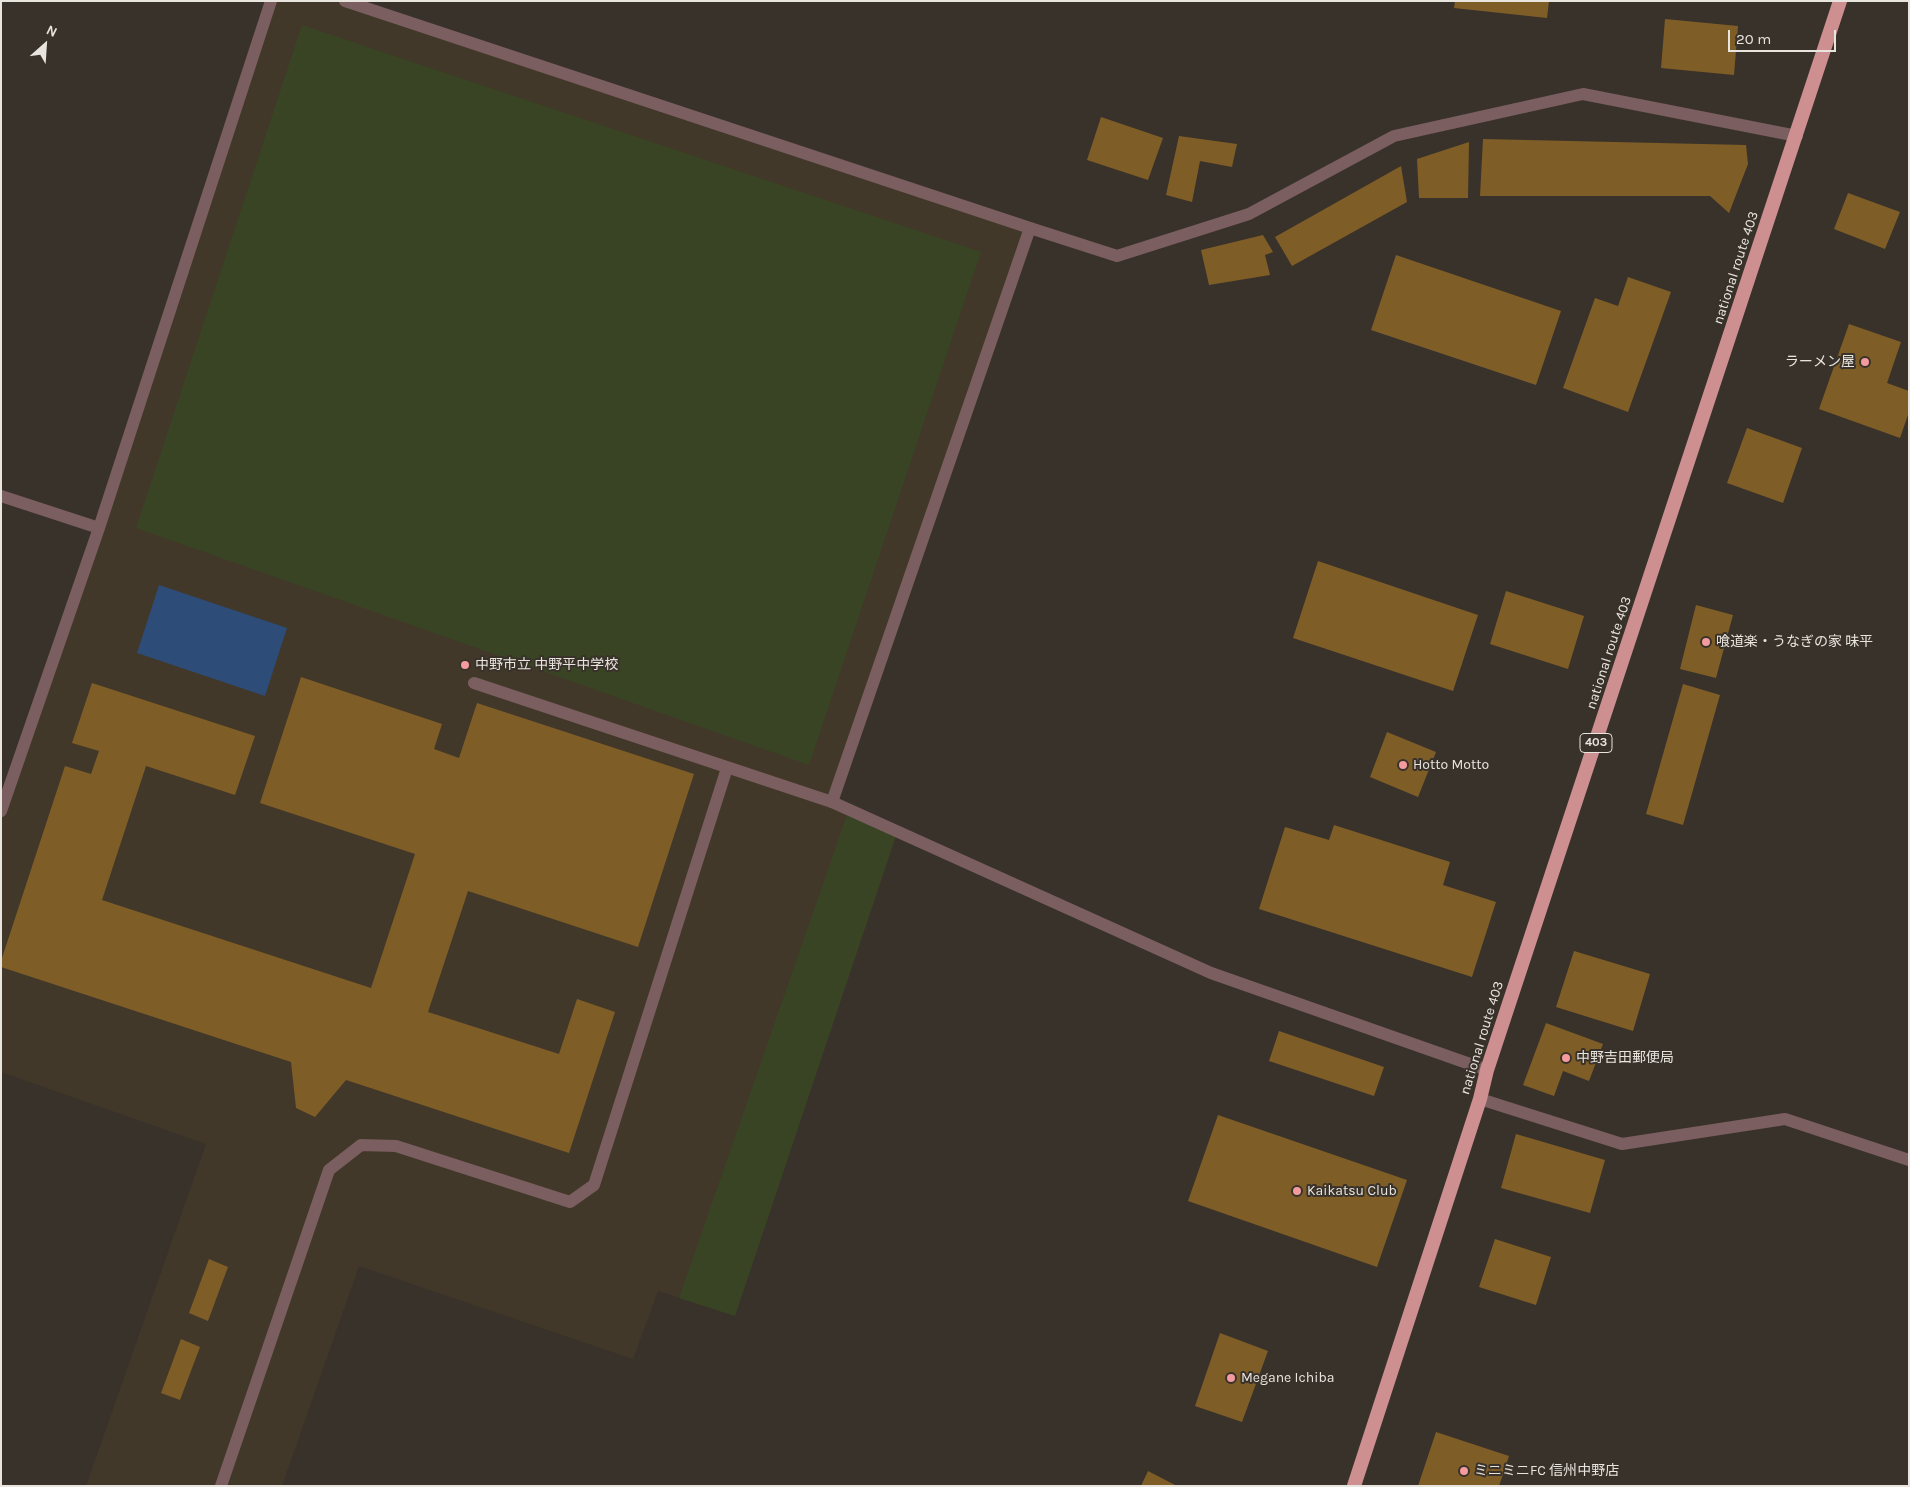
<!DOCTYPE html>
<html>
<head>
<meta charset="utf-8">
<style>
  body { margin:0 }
  #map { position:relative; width:1910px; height:1487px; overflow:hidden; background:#39322a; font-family:Karla,sans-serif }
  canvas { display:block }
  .frame { position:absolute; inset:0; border:2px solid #e8e4de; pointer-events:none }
  .north { position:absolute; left:20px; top:20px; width:50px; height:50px; -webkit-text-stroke:4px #39322a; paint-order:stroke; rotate:26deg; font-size:14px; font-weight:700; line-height:20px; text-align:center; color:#e8e4de }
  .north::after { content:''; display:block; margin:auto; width:18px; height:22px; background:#e8e4de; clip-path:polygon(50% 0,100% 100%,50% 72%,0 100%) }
  .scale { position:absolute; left:1728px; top:30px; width:108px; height:22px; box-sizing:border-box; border:2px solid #e8e4de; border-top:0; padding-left:6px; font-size:15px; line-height:18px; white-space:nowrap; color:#e8e4de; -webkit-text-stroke:4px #39322a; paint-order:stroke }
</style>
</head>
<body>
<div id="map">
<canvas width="1910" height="1487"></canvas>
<div class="frame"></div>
<div class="north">N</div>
<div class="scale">20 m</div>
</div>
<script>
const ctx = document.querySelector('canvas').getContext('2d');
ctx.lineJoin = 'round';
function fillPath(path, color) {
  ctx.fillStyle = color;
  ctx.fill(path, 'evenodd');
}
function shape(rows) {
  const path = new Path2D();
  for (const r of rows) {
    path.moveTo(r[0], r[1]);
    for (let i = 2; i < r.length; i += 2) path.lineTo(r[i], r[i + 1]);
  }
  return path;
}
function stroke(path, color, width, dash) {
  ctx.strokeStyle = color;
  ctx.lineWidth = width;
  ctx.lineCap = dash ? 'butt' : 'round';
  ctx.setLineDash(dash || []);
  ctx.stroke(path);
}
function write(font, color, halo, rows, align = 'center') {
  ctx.font = font + ' Karla,"Noto Sans JP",sans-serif';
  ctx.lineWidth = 4;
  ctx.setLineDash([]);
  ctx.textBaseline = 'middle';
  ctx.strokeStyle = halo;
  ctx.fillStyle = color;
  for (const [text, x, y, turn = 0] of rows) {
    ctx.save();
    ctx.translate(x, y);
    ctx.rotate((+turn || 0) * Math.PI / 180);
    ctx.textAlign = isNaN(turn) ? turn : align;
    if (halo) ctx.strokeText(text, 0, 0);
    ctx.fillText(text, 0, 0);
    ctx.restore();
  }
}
fillPath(shape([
  [271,1,345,1,1030,228,832,802,849,809,735,1316,658,1291,633,1359,359,1266,282,1486,86,1486,206,1144,1,1072,1,811]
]), '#423829');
fillPath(shape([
  [302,25,981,252,809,765,136,528],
  [849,809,898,830,735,1316,679,1298]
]), '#394424');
fillPath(shape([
  [159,585,287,628,265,696,137,653]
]), '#2d4c78');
fillPath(shape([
  [1455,1,1549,1,1547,18,1454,8],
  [1665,19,1738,26,1734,75,1661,68],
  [1101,117,1163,138,1148,180,1087,160],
  [1179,136,1237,144,1232,167,1200,161,1192,202,1166,195],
  [1483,139,1746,145,1748,164,1729,213,1710,196,1480,196],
  [1469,142,1468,198,1419,198,1417,159],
  [1401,166,1407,202,1292,266,1275,237],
  [1848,193,1900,212,1885,249,1834,229],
  [1263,235,1273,252,1265,255,1270,275,1209,285,1201,250],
  [1396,255,1561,311,1536,385,1371,330],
  [1628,277,1671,292,1628,412,1563,388,1595,298,1618,306],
  [1849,324,1901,342,1887,383,1909,391,1909,412,1900,438,1819,409],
  [1747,428,1802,448,1783,503,1727,483],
  [1318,561,1478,615,1453,691,1293,638],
  [1506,591,1584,616,1568,669,1490,644],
  [1696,605,1733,615,1716,678,1680,669],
  [301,677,442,724,434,749,459,758,477,703,694,774,638,947,468,891,428,1012,559,1054,577,999,615,1012,569,1153,346,1080,315,1117,296,1108,291,1062,1,967,1,961,65,766,91,774,99,751,72,743,92,683,255,736,235,795,146,766,102,900,371,988,415,854,260,803],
  [1683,684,1720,695,1683,825,1646,814],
  [1387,732,1436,752,1418,797,1370,777],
  [1334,825,1450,862,1443,885,1496,902,1472,977,1259,909,1285,827,1329,840],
  [1574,951,1650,974,1633,1031,1556,1007],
  [1546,1023,1603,1044,1589,1081,1563,1071,1554,1096,1523,1085],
  [1279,1031,1384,1067,1374,1096,1269,1061],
  [1218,1115,1407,1180,1377,1267,1188,1201],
  [1516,1134,1605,1160,1590,1213,1501,1188],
  [1495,1239,1551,1257,1536,1305,1479,1287],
  [209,1259,228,1267,208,1321,189,1313],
  [1220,1333,1268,1351,1242,1422,1195,1406],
  [181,1339,200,1347,180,1400,161,1393],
  [1436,1432,1509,1456,1499,1486,1418,1486],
  [1148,1471,1177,1486,1141,1486]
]), '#7f5d27');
stroke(shape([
  [474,683,832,802],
  [221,1486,329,1170,361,1145,396,1146,570,1202,594,1185,727,768]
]), '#7b5e5f', 12);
stroke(shape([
  [1030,228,1117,256,1249,214,1394,136,1583,94,1797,136],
  [1,496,99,528],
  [832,802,1211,973,1487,1070],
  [1,811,99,528,271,1],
  [1480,1099,1622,1144,1785,1119,1909,1160]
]), '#7b5e5f', 12);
stroke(shape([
  [345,1,1030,228,832,802]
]), '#7b5e5f', 12);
stroke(shape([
  [1354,1486,1480,1099,1487,1070,1840,1]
]), '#ce8f90', 14);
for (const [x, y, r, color] of [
  [1865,362,5,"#f49b9f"],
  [1706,642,5,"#f49b9f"],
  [465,665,5,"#f49b9f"],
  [1403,765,5,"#f49b9f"],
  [1566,1058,5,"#f49b9f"],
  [1297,1191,5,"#f49b9f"],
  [1231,1378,5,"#f49b9f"],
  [1464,1471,5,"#f49b9f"]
]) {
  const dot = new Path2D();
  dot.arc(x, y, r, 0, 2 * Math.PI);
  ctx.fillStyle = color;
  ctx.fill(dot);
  stroke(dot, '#39322a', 2);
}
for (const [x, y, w] of [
  [1596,743,32]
]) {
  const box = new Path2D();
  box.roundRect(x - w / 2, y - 9.5, w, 19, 4);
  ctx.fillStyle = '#39322a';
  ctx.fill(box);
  stroke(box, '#e8e4de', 1);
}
write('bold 12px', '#e8e4de', null, [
  ["403",1596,743]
]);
write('14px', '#e8e4de', '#39322a', [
  ["national route 403",1736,268,-72],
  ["national route 403",1609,653,-72],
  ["national route 403",1482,1038,-73]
]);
write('14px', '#e8e4de', '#39322a', [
  ["ラーメン屋",1855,362,"right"],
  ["喰道楽・うなぎの家 味平",1716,642],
  ["中野市立 中野平中学校",475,665],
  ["Hotto Motto",1413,765],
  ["中野吉田郵便局",1576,1058],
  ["Kaikatsu Club",1307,1191],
  ["Megane Ichiba",1241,1378],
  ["ミニミニFC 信州中野店",1474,1471]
], 'left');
</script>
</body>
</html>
